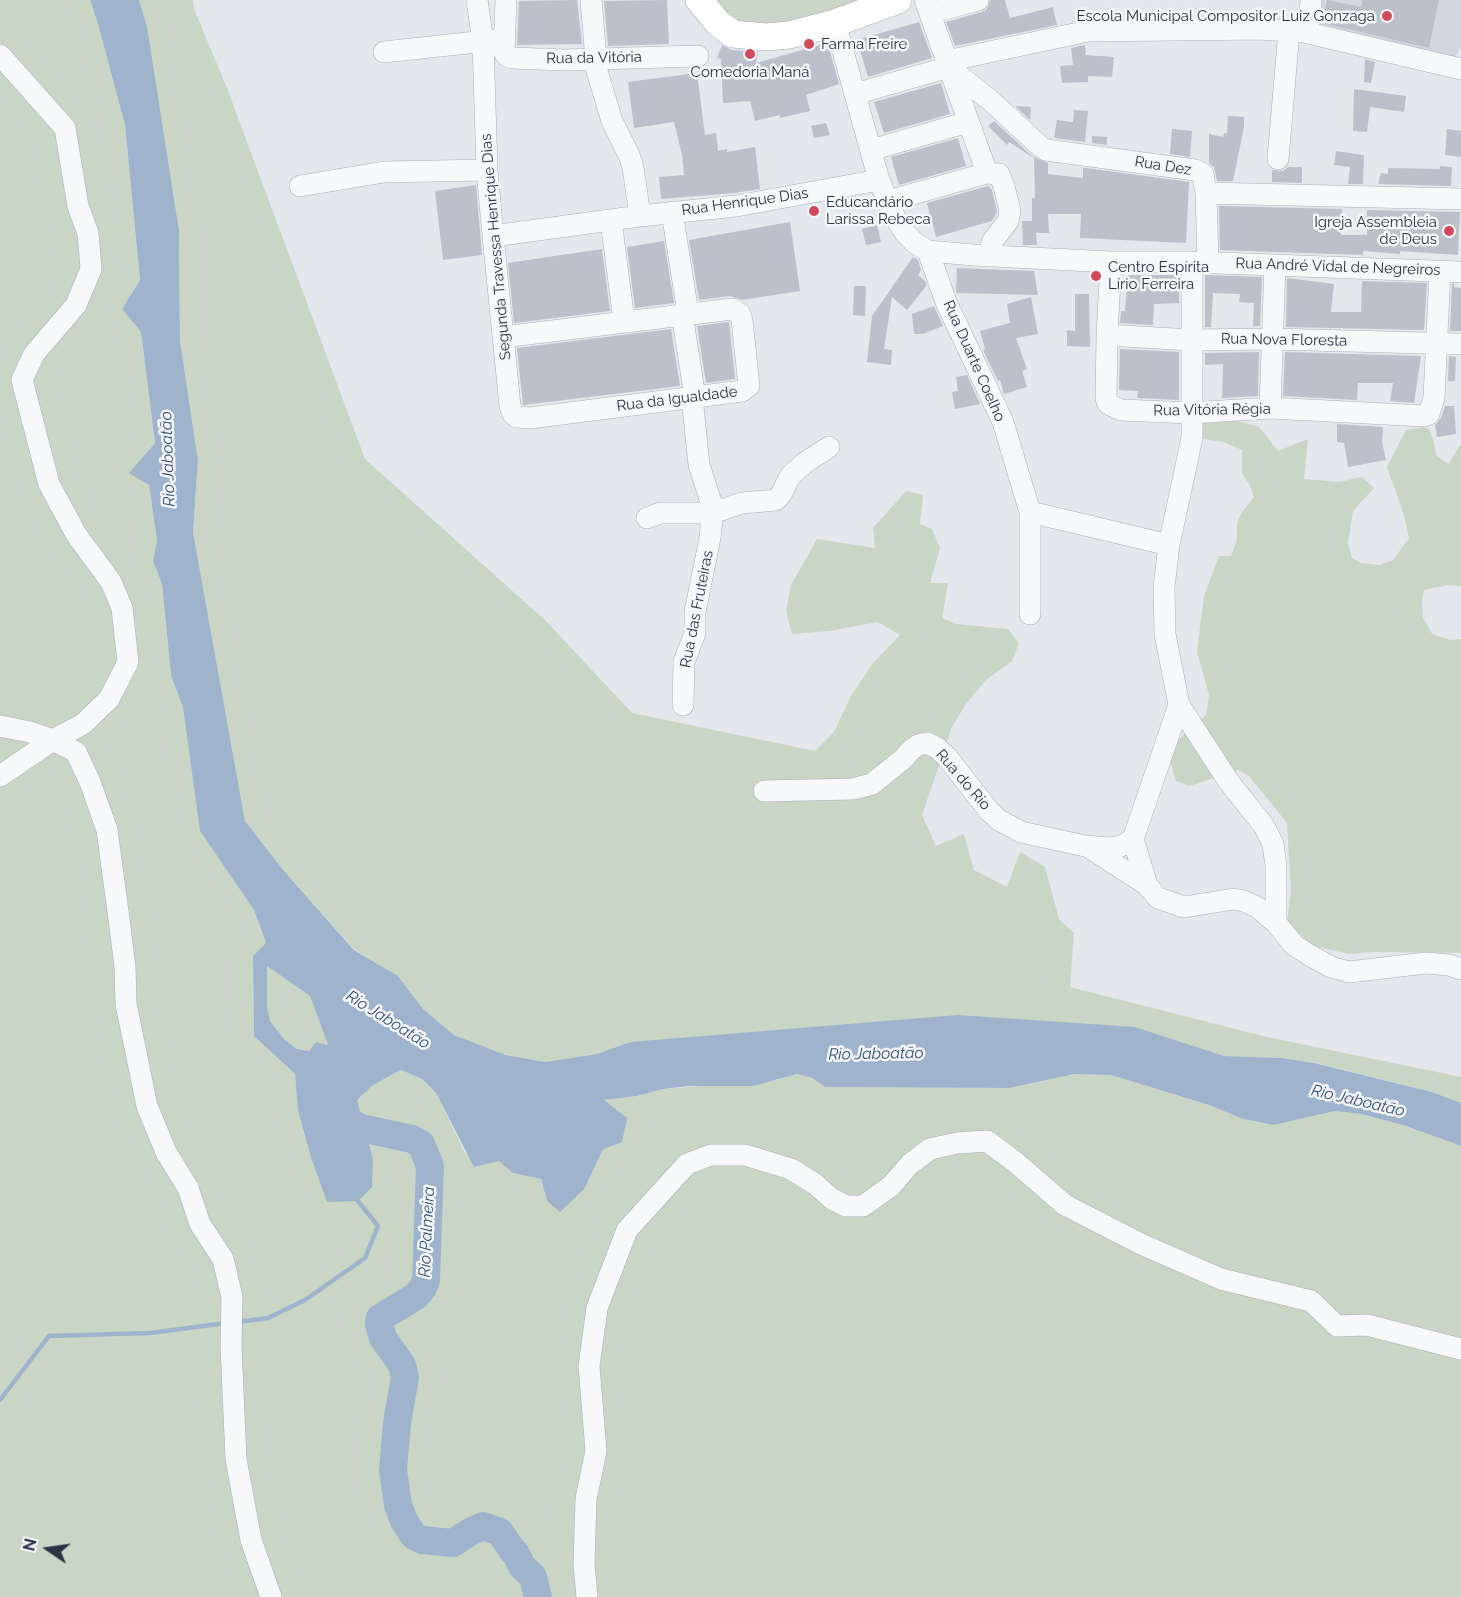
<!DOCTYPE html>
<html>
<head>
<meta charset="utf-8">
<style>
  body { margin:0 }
  #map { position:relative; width:1461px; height:1597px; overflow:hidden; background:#e4e7ec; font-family:Raleway,sans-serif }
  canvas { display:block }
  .north { position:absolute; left:18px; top:1519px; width:60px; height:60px; -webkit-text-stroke:4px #f4f6f9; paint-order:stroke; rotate:283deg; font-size:16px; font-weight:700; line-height:24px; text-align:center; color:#2b3445 }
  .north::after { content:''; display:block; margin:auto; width:21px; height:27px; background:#2b3445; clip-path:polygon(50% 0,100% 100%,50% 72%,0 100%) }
</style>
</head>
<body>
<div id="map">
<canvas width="1461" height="1597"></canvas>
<div class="north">N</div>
</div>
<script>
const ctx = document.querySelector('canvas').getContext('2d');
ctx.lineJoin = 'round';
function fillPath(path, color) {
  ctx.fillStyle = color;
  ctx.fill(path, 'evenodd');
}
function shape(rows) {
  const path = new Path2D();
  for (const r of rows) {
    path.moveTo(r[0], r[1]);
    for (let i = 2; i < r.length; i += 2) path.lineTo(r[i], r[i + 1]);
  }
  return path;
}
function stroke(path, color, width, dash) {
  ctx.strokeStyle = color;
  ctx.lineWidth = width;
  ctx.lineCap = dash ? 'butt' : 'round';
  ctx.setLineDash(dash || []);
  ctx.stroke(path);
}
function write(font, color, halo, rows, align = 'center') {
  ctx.font = font + ' Raleway,sans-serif';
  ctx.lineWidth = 5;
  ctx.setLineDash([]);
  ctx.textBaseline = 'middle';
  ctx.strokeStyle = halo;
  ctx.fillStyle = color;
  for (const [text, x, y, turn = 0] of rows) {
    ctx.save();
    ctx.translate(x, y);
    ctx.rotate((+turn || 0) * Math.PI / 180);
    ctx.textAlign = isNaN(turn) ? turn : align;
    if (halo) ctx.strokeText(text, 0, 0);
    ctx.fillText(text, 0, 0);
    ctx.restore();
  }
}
fillPath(shape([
  [1312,0,1461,0,1461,47,1454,59,1312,33]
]), '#d2d6de');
fillPath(shape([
  [0,0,90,0,98,24,125,125,140,280,122,309,141,332,155,443,130,473,149,485,157,540,153,561,162,584,171,675,183,708,200,830,254,910,266,944,253,956,254,1036,295,1074,298,1111,312,1161,327,1202,373,1159,357,1100,373,1085,401,1070,422,1079,436,1093,465,1153,499,1160,513,1173,541,1179,547,1201,585,1188,603,1149,603,1100,637,1096,663,1089,776,1080,797,1074,812,1078,825,1087,1009,1088,1075,1074,1111,1075,1209,1105,1243,1119,1274,1125,1335,1111,1361,1114,1403,1125,1461,1146,1461,1597,0,1597],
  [139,0,193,0,194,9,227,88,365,459,546,621,632,713,815,751,834,732,851,696,873,663,900,635,878,622,829,631,792,634,786,611,791,585,817,539,875,548,873,528,906,491,923,495,920,524,932,529,940,548,930,583,948,583,942,618,956,624,1008,629,1019,643,1012,661,986,680,966,704,952,727,922,815,936,846,964,834,974,870,1007,887,1020,852,1045,867,1059,919,1074,933,1070,987,1267,1037,1461,1077,1461,1103,1432,1092,1315,1063,1282,1058,1224,1056,1180,1043,630,1042,597,1054,545,1062,506,1055,454,1035,423,1009,398,976,355,950,284,871,245,821,193,532,198,460,180,341,179,229,147,26],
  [709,0,872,0,768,27,741,23],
  [1238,421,1259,427,1278,451,1308,439,1304,479,1339,482,1362,477,1374,488,1353,511,1348,542,1352,558,1361,563,1379,565,1393,560,1409,538,1404,515,1387,467,1406,430,1423,427,1429,429,1434,442,1436,455,1448,464,1461,444,1461,586,1448,585,1424,590,1422,601,1423,617,1432,634,1450,640,1461,639,1461,953,1374,952,1349,954,1313,946,1287,922,1291,891,1287,823,1249,776,1238,770,1190,786,1176,781,1170,760,1176,742,1206,715,1209,695,1197,652,1204,596,1219,556,1231,556,1237,540,1237,523,1242,512,1254,497,1250,485,1242,474,1242,450,1224,442,1203,439,1201,423],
  [267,966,310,996,328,1045,309,1051,297,1049,285,1040,270,1021,267,1008]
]), '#c9d6c5');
fillPath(shape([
  [90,0,139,0,147,26,179,230,180,341,198,460,193,532,245,821,284,871,354,950,398,976,423,1009,454,1035,506,1055,545,1062,597,1054,630,1042,958,1015,1135,1027,1224,1056,1282,1058,1314,1063,1432,1092,1461,1103,1461,1146,1403,1125,1361,1114,1335,1111,1274,1125,1243,1119,1209,1105,1111,1075,1075,1074,1009,1088,825,1087,812,1078,797,1074,753,1086,689,1086,663,1089,637,1096,604,1100,627,1118,622,1142,603,1149,585,1188,560,1212,547,1201,541,1179,513,1173,499,1161,474,1167,436,1093,422,1079,401,1070,373,1085,357,1100,373,1159,372,1187,358,1201,327,1202,312,1161,298,1111,295,1074,254,1036,253,956,266,943,254,910,200,831,183,708,171,675,162,584,153,561,157,540,149,485,129,473,155,443,141,332,122,309,140,280,125,125,98,24],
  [267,966,310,996,328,1045,316,1042,309,1051,297,1049,285,1040,270,1021,267,1007]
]), '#9fb4cc');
stroke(shape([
  [237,1322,268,1318,305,1300,365,1258,378,1226,358,1201],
  [0,1400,49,1336,150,1333,226,1323]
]), '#9fb4cc', 4.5);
stroke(shape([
  [337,1104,348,1121,361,1128,412,1139,421,1144,430,1166,426,1280,423,1288,416,1296,380,1318,379,1324,383,1338,402,1365,405,1377,397,1423,393,1470,398,1505,404,1521,414,1536,422,1540,453,1543,470,1532,483,1526,500,1532,512,1550,516,1554,522,1566,533,1577,538,1597]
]), '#9fb4cc', 28);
fillPath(shape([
  [577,0,582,44,517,45,519,1],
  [667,0,669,44,608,46,604,1],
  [990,0,1005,0,1010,18,1053,7,1057,25,955,46,946,22,982,12,987,9],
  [1327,0,1361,7,1363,0,1439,0,1429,48,1322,23],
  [919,22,932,58,868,77,857,40],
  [722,45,732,50,758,52,756,63,820,45,822,51,829,48,839,84,806,95,810,111,780,118,780,115,755,121,750,101,723,103,721,59,717,58],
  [1085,45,1086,55,1114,57,1112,77,1088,76,1088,82,1062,83,1060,66,1073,65,1071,48],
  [1365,59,1375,62,1371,83,1364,82],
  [697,73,705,135,716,133,718,151,727,149,727,152,755,147,760,189,734,193,661,199,659,177,684,175,682,155,674,122,634,128,628,82],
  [941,83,950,114,884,133,874,102],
  [1354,89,1406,96,1404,112,1370,107,1367,132,1353,131],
  [1016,106,1031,107,1030,120,1016,107],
  [1074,110,1088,111,1085,142,1054,138,1057,120,1073,122],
  [1228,116,1244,117,1244,127,1233,181,1217,181,1214,167,1209,163,1209,134,1223,137,1224,133,1227,134],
  [994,121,1033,157,1048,163,1048,174,1083,178,1083,168,1086,168,1189,182,1186,243,1080,238,1081,214,1048,214,1049,233,1036,233,1037,245,1023,245,1022,221,1032,221,1032,198,1035,198,1034,158,1009,142,1007,145,988,126],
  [826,123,830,135,814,138,811,126],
  [1172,129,1192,131,1190,157,1170,154],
  [1447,129,1461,131,1461,157,1445,155],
  [1092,136,1107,137,1107,145,1092,143],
  [958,138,966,166,899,185,891,157],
  [1336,151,1364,155,1363,184,1348,184,1350,167,1334,165],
  [1440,166,1452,167,1451,186,1378,184,1381,173,1388,174,1388,168,1440,169],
  [1288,167,1302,167,1302,183,1272,182,1272,170,1283,171],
  [476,185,482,255,443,260,435,191],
  [988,186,992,190,997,211,992,221,936,237,927,203],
  [1219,206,1342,209,1341,235,1367,235,1367,210,1460,212,1458,255,1400,251,1400,254,1363,251,1363,255,1220,250],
  [790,222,800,291,742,300,730,296,699,300,689,240],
  [877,225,881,242,866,245,862,229],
  [664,241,674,303,635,308,627,247],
  [602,249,610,311,514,323,508,263],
  [913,257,918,260,921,270,918,275,925,281,927,285,907,310,892,297,884,349,892,350,891,365,867,362,872,316],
  [957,268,1034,271,1038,295,956,293],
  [1128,275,1179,275,1179,303,1154,304,1153,325,1120,323,1121,311,1125,311],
  [1205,275,1262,277,1260,326,1253,326,1254,303,1239,302,1240,294,1213,293,1211,327,1205,327],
  [1287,278,1334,284,1331,312,1361,312,1362,281,1427,283,1424,330,1286,327],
  [1452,284,1454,284,1454,287,1461,288,1461,331,1450,331],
  [854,286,866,286,865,316,853,315],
  [1075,294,1089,294,1090,347,1067,346,1067,330,1075,331],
  [1031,297,1038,334,1016,338,1027,369,1022,371,1027,387,1004,394,1000,380,998,381,983,350,985,349,980,331,1010,323,1007,304],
  [934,306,943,326,923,334,914,334,912,314],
  [729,322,735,379,706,383,697,326],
  [671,329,680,386,523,405,517,348],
  [1120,349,1179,352,1179,400,1137,398,1138,391,1119,390],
  [1259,352,1258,396,1222,398,1223,364,1205,365,1205,353],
  [1285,352,1421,356,1414,403,1390,401,1393,383,1358,383,1357,400,1283,396],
  [1449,356,1456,357,1455,381,1448,381],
  [967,375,980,404,955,409,952,392,958,391,956,377],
  [1445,406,1454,406,1456,434,1437,437,1435,425,1441,418],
  [1337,424,1383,427,1382,442,1386,460,1348,467,1344,443,1337,442]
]), '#bbc0ca');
const minor = shape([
  [477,0,483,42,487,170,493,236,510,406,513,414,517,417,530,418,742,391,749,386,742,320,740,314,732,309,503,337],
  [506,0,504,52,506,55,512,58,564,60,698,56],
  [591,0,597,71,612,121,629,155,633,167,640,216],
  [925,0,987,173],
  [930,13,978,0],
  [835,23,879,180,893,214,905,233,915,243,928,251,973,255,1111,262,1192,262,1461,272],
  [1304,32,1309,24,1311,0],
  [384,52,495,40],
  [0,55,65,128,78,206,88,233,91,269,76,305,34,354,22,380,49,484,76,534,111,582,122,608,128,662,109,699,83,724,53,740,0,776],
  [947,61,1088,31,1259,29,1304,32,1461,69],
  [950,68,991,101,1041,147,1046,150,1195,170,1203,174,1206,193,1208,263],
  [855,94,949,67],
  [871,150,968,122],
  [1278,159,1289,31],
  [300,186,384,172,487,170],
  [1206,193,1461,199],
  [888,201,987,173,999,174,1004,186,1010,211,1008,221,992,242,990,256],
  [672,212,688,313],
  [611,220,624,321],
  [493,236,640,216,736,206,879,180],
  [928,251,946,302,1003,422,1030,512,1030,614],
  [1111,262,1107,335,1106,398,1108,404,1121,410,1191,413,1270,408,1424,416,1429,414,1434,398,1440,271],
  [1192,262,1192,438,1169,545,1164,587,1165,634,1179,705,1229,782,1264,826,1273,844,1276,866,1276,923],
  [682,314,695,397],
  [1107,335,1191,340,1273,339,1461,344],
  [1270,408,1275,265],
  [1030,512,1169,545],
  [647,518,660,513,712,513,742,503,776,500,782,493,790,476,806,462,829,447],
  [683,705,684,662,695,633,695,612,710,538,713,508,699,465,692,397],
  [1179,705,1133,839,1147,885,1158,898,1184,907,1234,899,1244,901,1257,907,1276,923,1294,945,1311,956,1331,967,1349,972,1426,963,1449,965,1461,969],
  [0,726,30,732,53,740,76,752,90,782,107,830,119,919,125,967,126,1004,147,1106,166,1152,188,1188,200,1224,223,1259,232,1297,231,1346,236,1459,251,1540,271,1597],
  [764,791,853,789,872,784,903,759,911,750,918,745,927,743,937,748,947,757,989,811,999,820,1021,832,1085,846,1109,848,1121,846,1133,839],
  [1090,848,1147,885],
  [587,1597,584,1564,586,1499,596,1451,589,1366,597,1308,627,1230,687,1164,711,1155,745,1155,791,1169,815,1184,832,1199,846,1206,863,1206,891,1186,910,1164,930,1149,957,1143,987,1141,1014,1161,1065,1205,1141,1244,1221,1279,1311,1301,1337,1326,1367,1325,1461,1349]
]);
const major = shape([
  [699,0,718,23,733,34,766,37,789,35,835,23,898,0]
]);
stroke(minor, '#a9aeb7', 22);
stroke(major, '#a3abb8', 28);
stroke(minor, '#f7f8fa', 21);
stroke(major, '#fff', 27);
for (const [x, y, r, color] of [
  [1387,16,6,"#d1495b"],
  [809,44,6,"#d1495b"],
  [750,54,6,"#d1495b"],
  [814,211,6,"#d1495b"],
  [1449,231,6,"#d1495b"],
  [1096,276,6,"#d1495b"]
]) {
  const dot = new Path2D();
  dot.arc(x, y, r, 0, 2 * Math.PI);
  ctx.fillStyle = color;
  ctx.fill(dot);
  stroke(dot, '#f4f6f9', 2);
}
write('15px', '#2b3445', '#f4f6f9', [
  ["Escola Municipal Compositor Luiz Gonzaga",1375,16,"right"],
  ["Farma Freire",821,44],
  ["Comedoria Maná",750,72,"center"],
  ["Educandário",826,202],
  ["Larissa Rebeca",826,219],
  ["Igreja Assembleia",1437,222,"right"],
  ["de Deus",1437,239,"right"],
  ["Centro Espírita",1108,267],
  ["Lírio Ferreira",1108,284]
], 'left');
write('15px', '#2b3445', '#f4f6f9', [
  ["Rua da Vitória",594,58,-1],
  ["Rua Dez",1163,166,9],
  ["Rua Henrique Dias",745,202,-8],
  ["Segunda Travessa Henrique Dias",496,247,-95],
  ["Rua André Vidal de Negreiros",1338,267,2],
  ["Rua Nova Floresta",1284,340,1],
  ["Rua Duarte Coelho",974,361,66],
  ["Rua da Igualdade",677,399,-7],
  ["Rua Vitória Régia",1212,410,-1],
  ["Rua das Fruteiras",697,609,-79],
  ["Rua do Rio",963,780,49]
]);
write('italic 16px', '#34527a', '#f4f6f9', [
  ["Rio Jaboatão",168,459,-92],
  ["Rio Jaboatão",388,1020,32],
  ["Rio Jaboatão",876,1054,-1],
  ["Rio Jaboatão",1358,1101,13],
  ["Rio Palmeira",427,1232,-87]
]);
</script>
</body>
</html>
